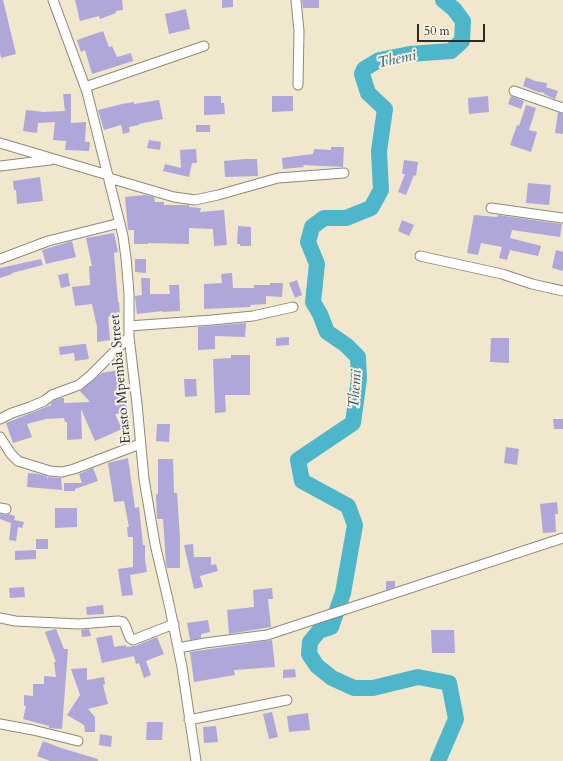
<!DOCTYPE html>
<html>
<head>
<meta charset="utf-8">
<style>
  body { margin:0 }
  #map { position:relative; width:563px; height:761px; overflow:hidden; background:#f0e7cd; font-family:Cardo,serif }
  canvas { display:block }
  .scale { position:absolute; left:417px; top:24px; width:68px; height:18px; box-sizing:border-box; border:2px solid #2b2b2b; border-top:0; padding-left:5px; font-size:12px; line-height:14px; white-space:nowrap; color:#2b2b2b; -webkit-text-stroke:3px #f7f3e8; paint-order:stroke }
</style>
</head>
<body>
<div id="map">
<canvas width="563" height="761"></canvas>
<div class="scale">50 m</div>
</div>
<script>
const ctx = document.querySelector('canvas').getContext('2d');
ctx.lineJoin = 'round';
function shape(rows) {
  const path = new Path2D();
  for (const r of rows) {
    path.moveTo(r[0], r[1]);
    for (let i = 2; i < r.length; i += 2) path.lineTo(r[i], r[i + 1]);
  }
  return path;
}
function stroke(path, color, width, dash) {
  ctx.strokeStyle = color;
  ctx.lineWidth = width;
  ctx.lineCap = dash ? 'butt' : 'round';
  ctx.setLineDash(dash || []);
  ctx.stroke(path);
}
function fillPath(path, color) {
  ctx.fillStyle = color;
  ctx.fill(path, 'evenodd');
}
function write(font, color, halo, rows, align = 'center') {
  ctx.font = font + ' Cardo,serif';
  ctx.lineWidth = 4;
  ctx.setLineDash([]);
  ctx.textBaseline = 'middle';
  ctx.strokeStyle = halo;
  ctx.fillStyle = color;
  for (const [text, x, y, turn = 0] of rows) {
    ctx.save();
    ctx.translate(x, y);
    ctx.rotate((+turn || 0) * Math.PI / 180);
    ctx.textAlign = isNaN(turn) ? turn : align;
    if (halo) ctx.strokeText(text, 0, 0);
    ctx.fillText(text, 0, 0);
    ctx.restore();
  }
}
stroke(shape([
  [438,761,456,719,449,683,418,677,373,688,354,688,332,678,317,666,309,654,310,642,319,631,331,627,343,593,355,525,348,506,302,481,298,460,353,423,359,379,358,357,346,345,327,332,320,314,313,302,317,264,308,242,312,227,324,218,346,218,371,208,381,190,379,151,385,109,368,93,362,74,364,69,379,60,410,54,451,51,462,41,463,21,454,9,443,0]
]), '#4db6cb', 16);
fillPath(shape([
  [0,0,3,0,16,54,1,58,0,52],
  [75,0,122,0,123,10,116,11,116,13,100,19,99,16,80,21],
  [222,0,233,0,233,7,222,8],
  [302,0,319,0,319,8,303,8],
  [186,9,190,29,169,34,165,14],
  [103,31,109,47,112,46,117,57,131,53,133,61,92,74,85,50,81,52,77,40],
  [526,77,535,81,547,83,546,89,546,87,558,91,555,99,544,94,545,93,538,92,523,86],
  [63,94,71,94,71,123,86,122,85,142,90,142,89,151,65,150,66,141,53,140,55,122,38,123,37,133,23,131,26,110,44,112,65,111],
  [204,96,221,96,221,103,224,103,225,114,204,115],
  [272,96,293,96,293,111,272,112],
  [488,96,489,112,469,114,468,98],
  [511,96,524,101,521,109,508,104],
  [159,100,163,119,139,124,139,125,129,127,130,132,123,134,121,125,104,130,98,110,122,104,134,102,134,104],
  [526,105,536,108,529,130,537,132,531,152,510,145,517,125,519,126],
  [558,112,563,114,563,134,555,133],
  [196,125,210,125,210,132,196,132],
  [149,140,161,142,160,150,147,148],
  [331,147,344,147,343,167,303,165,304,167,283,169,282,158,313,154,314,149,331,150],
  [196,149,197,163,192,163,189,177,163,171,165,164,181,168,180,150],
  [245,159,257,159,258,176,225,177,224,161],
  [404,160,418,162,416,176,414,175,406,195,398,192,405,174,402,174],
  [40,177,43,201,17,204,16,190,14,190,13,181],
  [528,183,551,185,549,205,526,203],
  [145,195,154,197,155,202,164,202,164,205,189,205,189,207,201,208,200,212,224,210,227,245,214,246,213,229,189,228,189,244,148,243,148,244,134,244,134,230,128,230,125,197],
  [474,215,497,217,498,215,562,224,560,237,512,230,510,238,541,246,538,256,510,250,507,260,499,258,502,247,481,243,478,255,467,253],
  [402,220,414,225,409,236,398,231],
  [238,226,251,227,251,246,240,246,240,244,237,244],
  [114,233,118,252,114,253,118,302,119,302,120,315,108,317,110,340,97,342,97,327,92,304,75,306,72,287,90,285,89,266,92,266,86,238],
  [72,241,76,257,46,264,42,250],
  [556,250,563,252,563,271,552,268],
  [41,259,43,265,12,273,12,274,0,278,0,268],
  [135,259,146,259,146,273,135,272],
  [68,273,70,286,61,288,58,275],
  [232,273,233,288,254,288,254,285,270,285,270,283,283,283,282,297,266,296,266,304,250,305,251,307,204,309,204,284,222,283,221,274],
  [141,278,150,278,150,294,170,294,169,285,179,285,180,311,162,312,162,311,137,314,135,296,142,295],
  [297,280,302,295,295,298,289,283],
  [246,323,245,337,215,336,215,349,198,350,198,327],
  [289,337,289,345,276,346,276,338],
  [491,338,509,338,509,363,490,362],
  [83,344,86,344,89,359,75,361,74,353,60,355,59,347],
  [231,355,250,355,250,395,225,395,226,412,215,413,213,359,231,358],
  [125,369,127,413,115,414,122,429,95,441,81,409,82,439,67,440,67,422,65,422,64,418,46,419,27,424,32,437,13,443,6,423,51,405,51,403,55,400,61,398,64,398,64,403,90,402,80,391,102,373],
  [184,379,196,379,197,396,185,397],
  [553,419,563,419,563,429,554,429],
  [157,424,170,424,169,442,156,441],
  [506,447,519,449,517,465,504,463],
  [128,458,135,508,139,507,143,545,145,545,145,559,147,572,130,575,133,595,122,596,118,569,133,567,133,537,128,537,127,527,129,527,124,501,114,502,108,463],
  [158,459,173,459,174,493,177,493,180,538,180,568,167,568,166,563,163,519,157,519,156,494,158,494],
  [93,468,98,481,75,489,75,491,64,491,64,483,82,483,79,474],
  [28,473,39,474,47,476,48,480,48,477,61,478,62,490,27,487],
  [557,502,558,514,555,514,556,532,543,533,540,504],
  [55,508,77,508,77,527,55,528],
  [0,514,5,515,9,514,15,516,14,520,24,522,22,528,18,527,16,541,9,540,11,523,0,519],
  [36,539,48,539,48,549,36,549],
  [193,544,194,557,211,557,211,565,216,564,218,571,200,576,203,587,194,589,184,545],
  [36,550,36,559,15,560,15,551],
  [386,581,395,581,395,587,386,590],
  [24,587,25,597,10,598,9,588],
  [272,588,273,599,268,599,271,627,229,634,227,610,254,607,253,590],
  [103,605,104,614,87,615,86,607],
  [208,620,210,632,201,634,201,638,190,640,187,623],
  [55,629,56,629,64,649,68,649,62,729,49,728,49,726,23,719,26,706,24,706,24,695,33,696,33,684,44,684,44,676,56,677,54,662,56,662,45,632],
  [89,629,91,636,82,637,81,630],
  [431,630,454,630,455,653,432,653],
  [112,635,114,647,126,645,126,647,135,646,157,637,164,654,146,661,151,675,144,678,139,663,136,664,134,656,102,663,96,638],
  [272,640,275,667,234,670,235,675,194,682,190,652],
  [87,668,87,680,104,677,105,684,103,685,108,704,88,709,95,717,95,732,85,732,84,725,67,715,80,695,71,669],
  [295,669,296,677,283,678,283,670],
  [272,712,278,737,269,739,263,714],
  [308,713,310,730,289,732,287,716],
  [147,722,163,722,162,740,146,740],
  [216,726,218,742,204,743,203,727],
  [100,734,112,736,111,747,99,745],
  [43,741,61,748,98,759,98,761,50,761,37,756]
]), '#afa7da');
const minor = shape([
  [53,0,87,92,123,236,126,258,129,293,129,337,137,404,144,479,155,544,169,604,182,667,196,761],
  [296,0,299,31,298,85],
  [85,87,204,46],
  [514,91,563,108],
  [0,143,108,175],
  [0,166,50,160],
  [109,178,174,197,195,200,218,195,278,178,344,173],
  [491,208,563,218],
  [420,256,502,274,532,284,563,291],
  [0,259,48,241,120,223],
  [129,326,212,320,253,316,293,307],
  [0,419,12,413,30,407,44,401,52,395,79,385,90,376,129,337],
  [0,437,11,454,18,461,50,471,62,472,74,469,140,444],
  [0,508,6,509],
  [0,618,15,621,79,624,118,621,123,622,125,625,130,638,133,640,174,624],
  [178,648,205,643,267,635,563,538],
  [189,720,287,700],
  [0,724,33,730,78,741]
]);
stroke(minor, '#8e897c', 11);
stroke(minor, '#fff', 9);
write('14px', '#2b2b2b', '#f7f3e8', [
  ["Erasto Mpemba Street",121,379,-95]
]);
write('italic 15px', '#375c63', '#f7f3e8', [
  ["Themi",397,60,-12],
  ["Themi",356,389,-86]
]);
</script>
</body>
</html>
